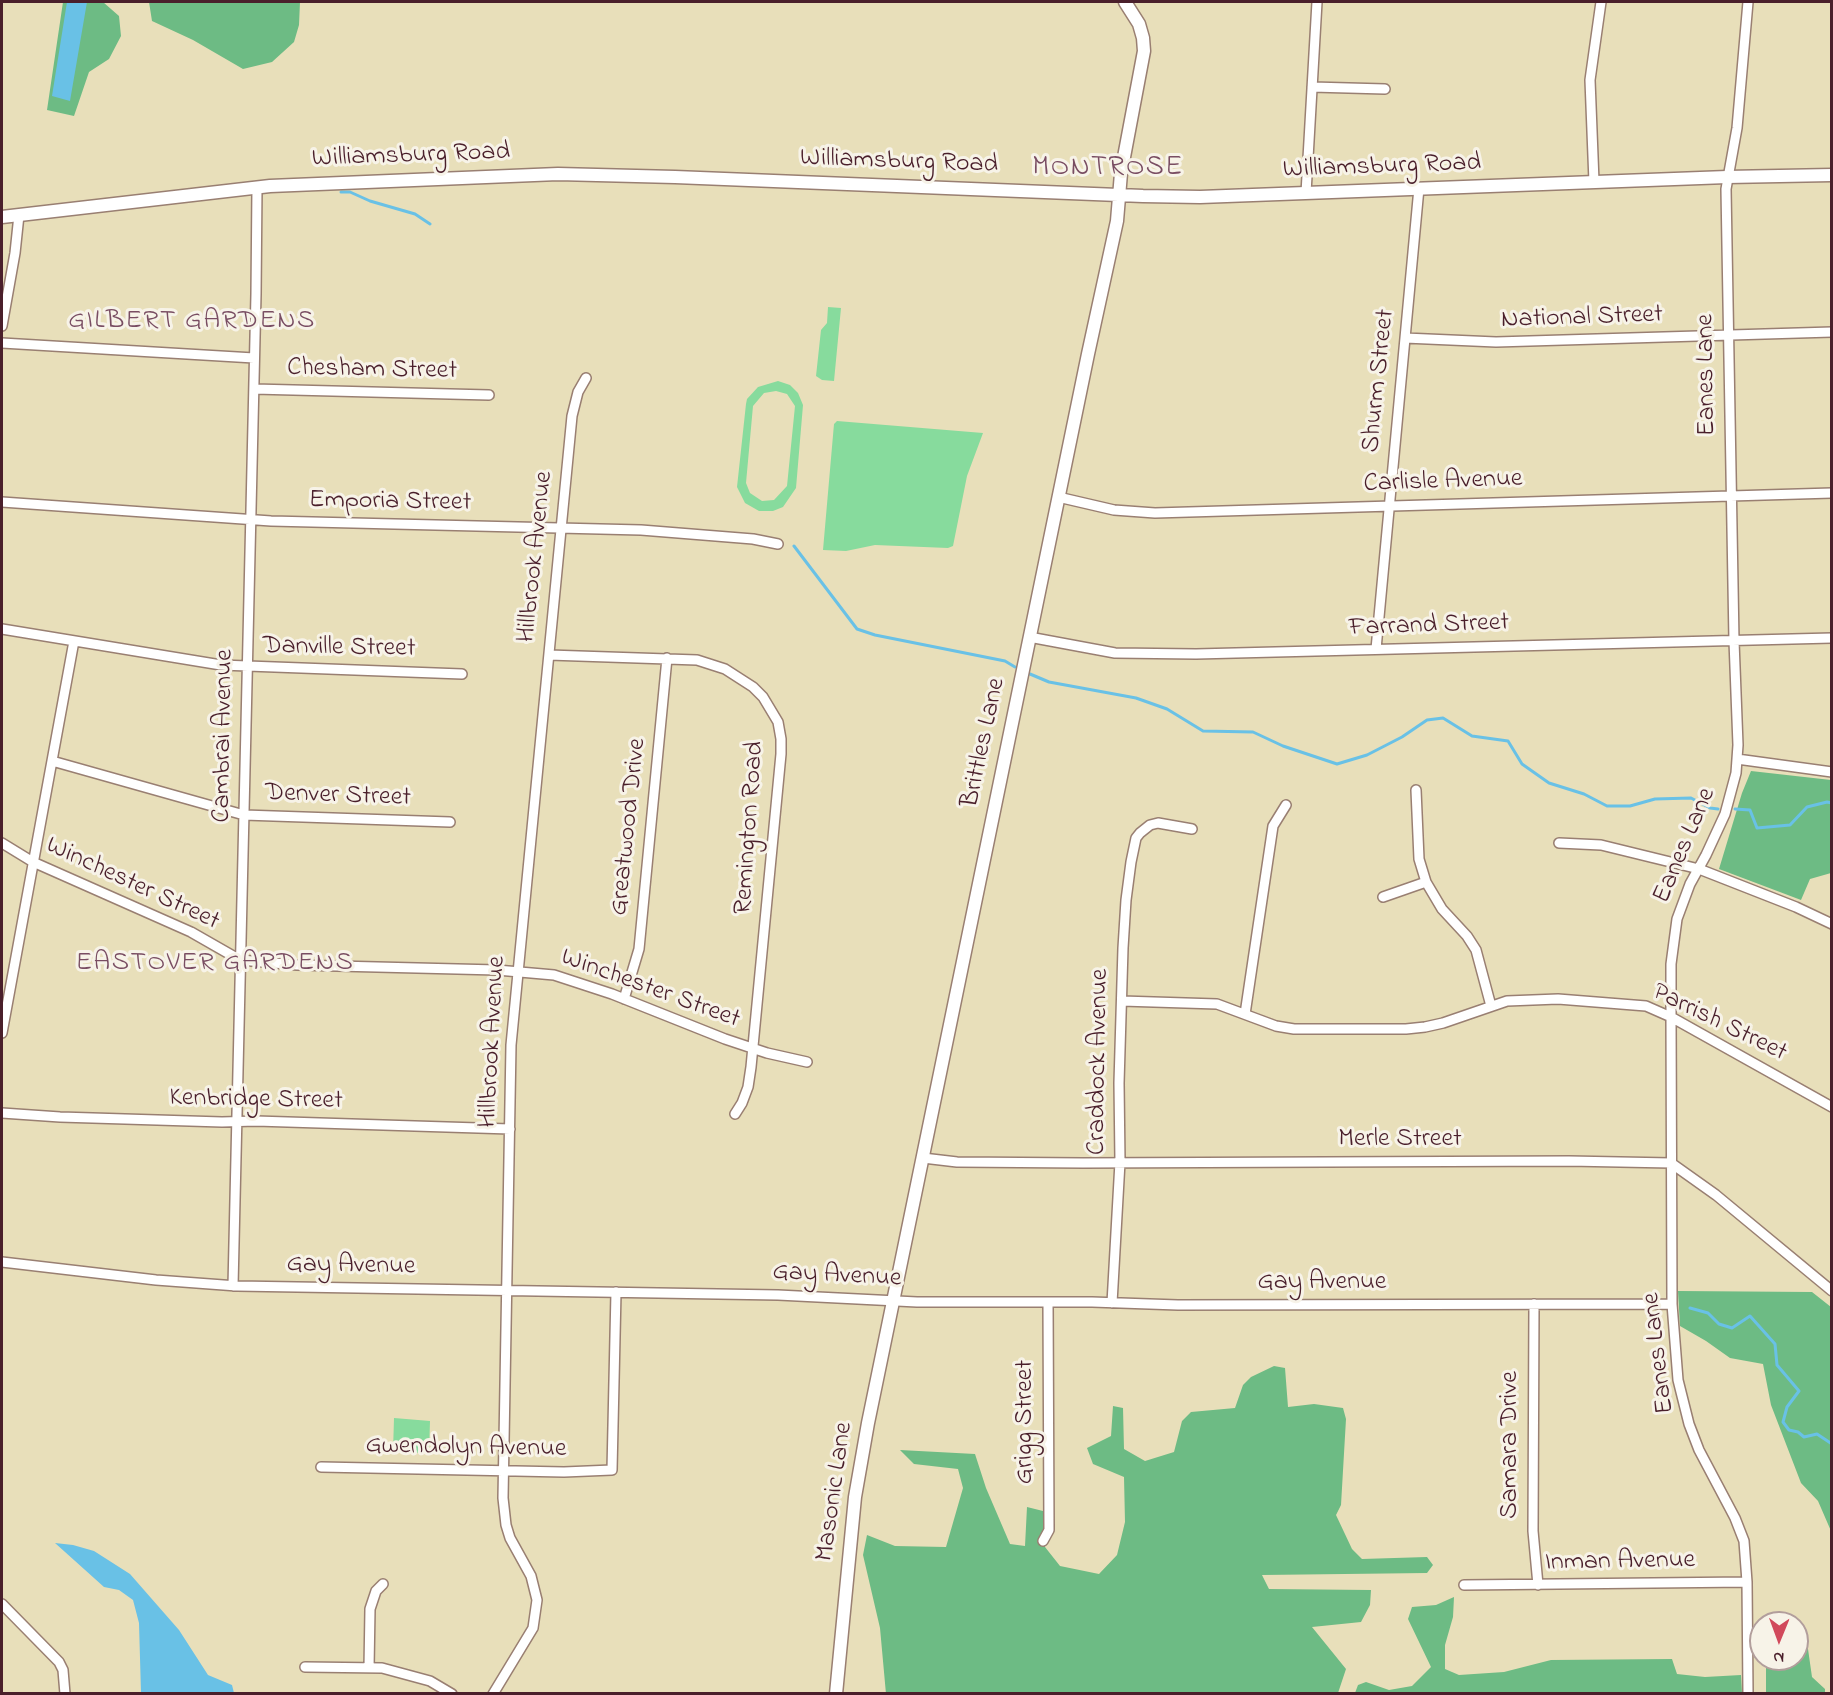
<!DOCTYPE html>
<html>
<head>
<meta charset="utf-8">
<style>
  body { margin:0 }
  #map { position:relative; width:1833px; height:1695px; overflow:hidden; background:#e8dfba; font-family:"Indie Flower",sans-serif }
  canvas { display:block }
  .frame { position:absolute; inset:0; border:3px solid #4a1f2b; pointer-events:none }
  .north { position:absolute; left:1749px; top:1611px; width:60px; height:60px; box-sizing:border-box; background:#f7f3e8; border:2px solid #b29e9c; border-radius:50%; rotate:181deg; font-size:16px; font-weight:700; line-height:24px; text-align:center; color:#4a1f2b }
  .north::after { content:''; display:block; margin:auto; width:21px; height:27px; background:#d1495b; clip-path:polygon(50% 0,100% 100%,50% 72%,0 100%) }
</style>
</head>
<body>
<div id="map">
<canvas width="1833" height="1695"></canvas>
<div class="frame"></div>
<div class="north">N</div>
</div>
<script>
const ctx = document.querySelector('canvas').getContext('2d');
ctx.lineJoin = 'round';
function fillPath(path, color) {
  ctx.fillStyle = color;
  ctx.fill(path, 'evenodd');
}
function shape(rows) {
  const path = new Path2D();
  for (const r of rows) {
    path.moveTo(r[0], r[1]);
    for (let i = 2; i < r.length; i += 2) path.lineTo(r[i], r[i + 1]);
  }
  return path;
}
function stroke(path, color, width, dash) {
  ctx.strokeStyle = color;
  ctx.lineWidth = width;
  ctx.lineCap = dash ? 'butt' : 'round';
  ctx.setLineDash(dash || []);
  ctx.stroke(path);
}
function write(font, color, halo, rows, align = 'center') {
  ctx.font = font + ' "Indie Flower",sans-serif';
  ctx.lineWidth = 6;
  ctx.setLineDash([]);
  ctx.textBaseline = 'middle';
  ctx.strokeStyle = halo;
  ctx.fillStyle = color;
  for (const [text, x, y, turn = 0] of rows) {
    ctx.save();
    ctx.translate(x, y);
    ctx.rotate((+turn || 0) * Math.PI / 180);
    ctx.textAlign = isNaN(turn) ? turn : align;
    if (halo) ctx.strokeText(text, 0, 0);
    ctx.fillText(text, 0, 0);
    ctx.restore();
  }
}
fillPath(shape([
  [828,307,841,308,834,381,822,380,816,376,821,330,827,323],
  [778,381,790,385,798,393,803,405,796,488,783,507,773,511,759,511,745,503,737,487,746,404,747,399,758,387],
  [776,391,787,394,795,406,787,486,774,500,762,501,750,493,746,483,753,406,764,393],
  [837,421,983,433,967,476,953,546,948,548,875,545,846,551,823,550,834,424],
  [394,1418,430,1421,429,1453,393,1452]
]), '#87db9d');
fillPath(shape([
  [63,2,103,2,119,16,121,36,109,59,89,72,74,116,47,110],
  [149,2,300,2,299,25,294,42,272,62,243,69,193,40,152,21],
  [1751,771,1831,780,1831,873,1810,879,1801,900,1719,869,1742,793],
  [1678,1291,1812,1292,1831,1307,1831,1531,1818,1501,1801,1483,1771,1405,1763,1364,1730,1358,1706,1341,1680,1326],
  [1274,1366,1285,1368,1288,1407,1314,1404,1343,1408,1346,1419,1341,1505,1336,1515,1352,1549,1362,1559,1427,1557,1433,1565,1427,1573,1262,1575,1269,1589,1371,1590,1370,1605,1361,1622,1312,1627,1346,1669,1338,1693,886,1694,880,1628,863,1555,867,1535,895,1546,946,1547,963,1488,958,1469,914,1464,900,1450,975,1454,986,1488,1010,1544,1025,1546,1027,1507,1043,1511,1045,1547,1060,1566,1099,1574,1117,1555,1125,1522,1124,1477,1093,1464,1087,1448,1111,1436,1113,1406,1123,1408,1124,1449,1145,1461,1174,1452,1182,1421,1191,1412,1235,1408,1243,1385,1251,1377],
  [1454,1597,1453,1617,1445,1645,1445,1669,1459,1675,1504,1672,1551,1660,1672,1659,1677,1674,1705,1677,1741,1675,1742,1693,1355,1693,1358,1685,1366,1682,1389,1690,1412,1686,1431,1667,1408,1619,1412,1607,1436,1605],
  [1797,1627,1806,1635,1812,1677,1825,1689,1825,1693,1766,1693,1766,1659,1797,1659]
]), '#6dbb84');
fillPath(shape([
  [67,2,87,2,70,101,52,96],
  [55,1543,73,1545,94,1551,130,1574,179,1630,208,1675,232,1685,234,1693,141,1693,139,1623,133,1600,119,1590,104,1587]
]), '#69c1e6');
stroke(shape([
  [341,192,350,192,370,201,415,214,430,224],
  [794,546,857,629,875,635,1005,661,1015,667],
  [1030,674,1049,682,1136,698,1167,709,1203,731,1253,732,1283,746,1337,764,1367,755,1402,737,1427,720,1443,718,1472,736,1508,741,1522,764,1549,783,1584,794,1607,806,1630,806,1655,799,1691,798,1710,808,1718,809],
  [1735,809,1750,810,1757,828,1790,825,1807,807,1827,802,1832,803],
  [1690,1308,1708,1313,1719,1324,1732,1328,1750,1316,1775,1344,1777,1365,1799,1391,1787,1407,1783,1422,1789,1430,1798,1432,1804,1437,1817,1434,1832,1444]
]), '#69c1e6', 3);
const minor = shape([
  [1748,2,1737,128,1726,189,1734,641,1738,745,1736,773,1725,814,1706,855,1690,884,1677,919,1671,964,1671,1017,1672,1304,1678,1380,1689,1424,1699,1450,1735,1518,1744,1541,1747,1582,1748,1694],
  [1312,87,1385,89],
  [1594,182,1590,80,1601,2],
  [1306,193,1317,2],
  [2,326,15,253,19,215],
  [1405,338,1496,342,1832,332],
  [2,343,254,358],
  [254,389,489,395],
  [1058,497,1114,510,1155,513,1832,493],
  [2,502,271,521,641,530,753,539,778,544],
  [2,629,221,665,462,674],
  [1029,637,1115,653,1196,654,1832,638],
  [1376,649,1419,188],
  [549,655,697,660,725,669,753,687,763,697,778,722,781,739,781,754,751,1067,748,1087,742,1103,735,1114],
  [1737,759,1832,772],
  [52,761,244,815,450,822],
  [1416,790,1419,859,1426,882,1442,909,1467,936,1476,950,1491,1006],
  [2,843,33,862,191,932,240,960,297,965,497,970,554,975,612,994,725,1039,767,1053,807,1062],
  [1559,843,1601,845,1699,869,1796,907,1832,924],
  [1383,897,1426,882],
  [624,999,639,949,667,658],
  [1122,1001,1217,1004,1276,1026,1294,1029,1406,1029,1425,1027,1443,1023,1507,1001,1558,999,1646,1006,1671,1017,1832,1107],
  [1245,1014,1273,826,1286,805],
  [2,1033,74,641],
  [2,1113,60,1117,222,1122,256,1121,510,1129],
  [923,1158,957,1162,1083,1163,1569,1161,1671,1163,1716,1195,1832,1291],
  [2,1262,156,1280,237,1286,778,1295,917,1302,1092,1302,1178,1305,1672,1304],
  [233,1286,256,294,257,187],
  [1112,1303,1120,1162,1119,1083,1123,948,1126,900,1131,862,1136,838,1140,833,1150,825,1158,823,1192,829],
  [1534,1304,1533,1531,1538,1585],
  [321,1467,564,1472,612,1470,616,1292],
  [1043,1541,1049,1530,1048,1302],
  [1464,1585,1747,1582],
  [2,1604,59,1662,63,1670,65,1694],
  [305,1667,382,1668,430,1681,452,1694],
  [369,1668,370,1609,376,1591,383,1584],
  [493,1694,533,1628,537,1600,531,1576,510,1538,506,1525,503,1498,511,1045,572,416,578,392,586,378]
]);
const major = shape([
  [2,217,270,186,558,174,675,177,1143,196,1200,197,1727,177,1832,175],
  [836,1694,855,1497,868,1423,1088,354,1117,221,1121,173,1144,51,1143,38,1139,24,1125,2]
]);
stroke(minor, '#997f72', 12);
stroke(major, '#997f72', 15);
stroke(minor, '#fff', 9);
stroke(major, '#fff', 12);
write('26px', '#4a1f2b', '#f7f3e8', [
  ["Williamsburg Road",411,157,-2],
  ["Williamsburg Road",899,163,2],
  ["Williamsburg Road",1382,168,-2],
  ["National Street",1582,319,-2],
  ["Chesham Street",372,371,1],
  ["Eanes Lane",1708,375,-91],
  ["Shurm Street",1380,381,-84],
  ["Carlisle Avenue",1443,483,-2],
  ["Emporia Street",390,503,1],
  ["Hillbrook Avenue",537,557,-84],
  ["Farrand Street",1429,627,-2],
  ["Danville Street",339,649,1],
  ["Cambrai Avenue",225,736,-89],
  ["Brittles Lane",985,743,-78],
  ["Denver Street",338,797,2],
  ["Greatwood Drive",630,827,-84],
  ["Remington Road",751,828,-86],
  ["Eanes Lane",1686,846,-67],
  ["Winchester Street",132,885,25],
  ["Winchester Street",650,990,20],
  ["Parrish Street",1719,1024,26],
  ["Hillbrook Avenue",494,1042,-87],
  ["Craddock Avenue",1100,1062,-89],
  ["Kenbridge Street",256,1101,1],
  ["Merle Street",1400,1141],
  ["Gay Avenue",351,1267,1],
  ["Gay Avenue",837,1277,3],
  ["Gay Avenue",1322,1284],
  ["Eanes Lane",1660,1353,-97],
  ["Grigg Street",1027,1422,-90],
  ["Samara Drive",1512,1445,-90],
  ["Gwendolyn Avenue",466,1449,1],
  ["Masonic Lane",836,1492,-82],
  ["Inman Avenue",1620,1563,-1]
]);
ctx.letterSpacing = '1.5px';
write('27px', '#794d62', '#f7f3e8', [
  ["GILBERT GARDENS",192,323],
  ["EASTOVER GARDENS",215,965]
]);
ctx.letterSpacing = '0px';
ctx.letterSpacing = '1.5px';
write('28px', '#794d62', '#f7f3e8', [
  ["MONTROSE",1108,169]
]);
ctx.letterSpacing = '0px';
</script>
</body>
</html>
